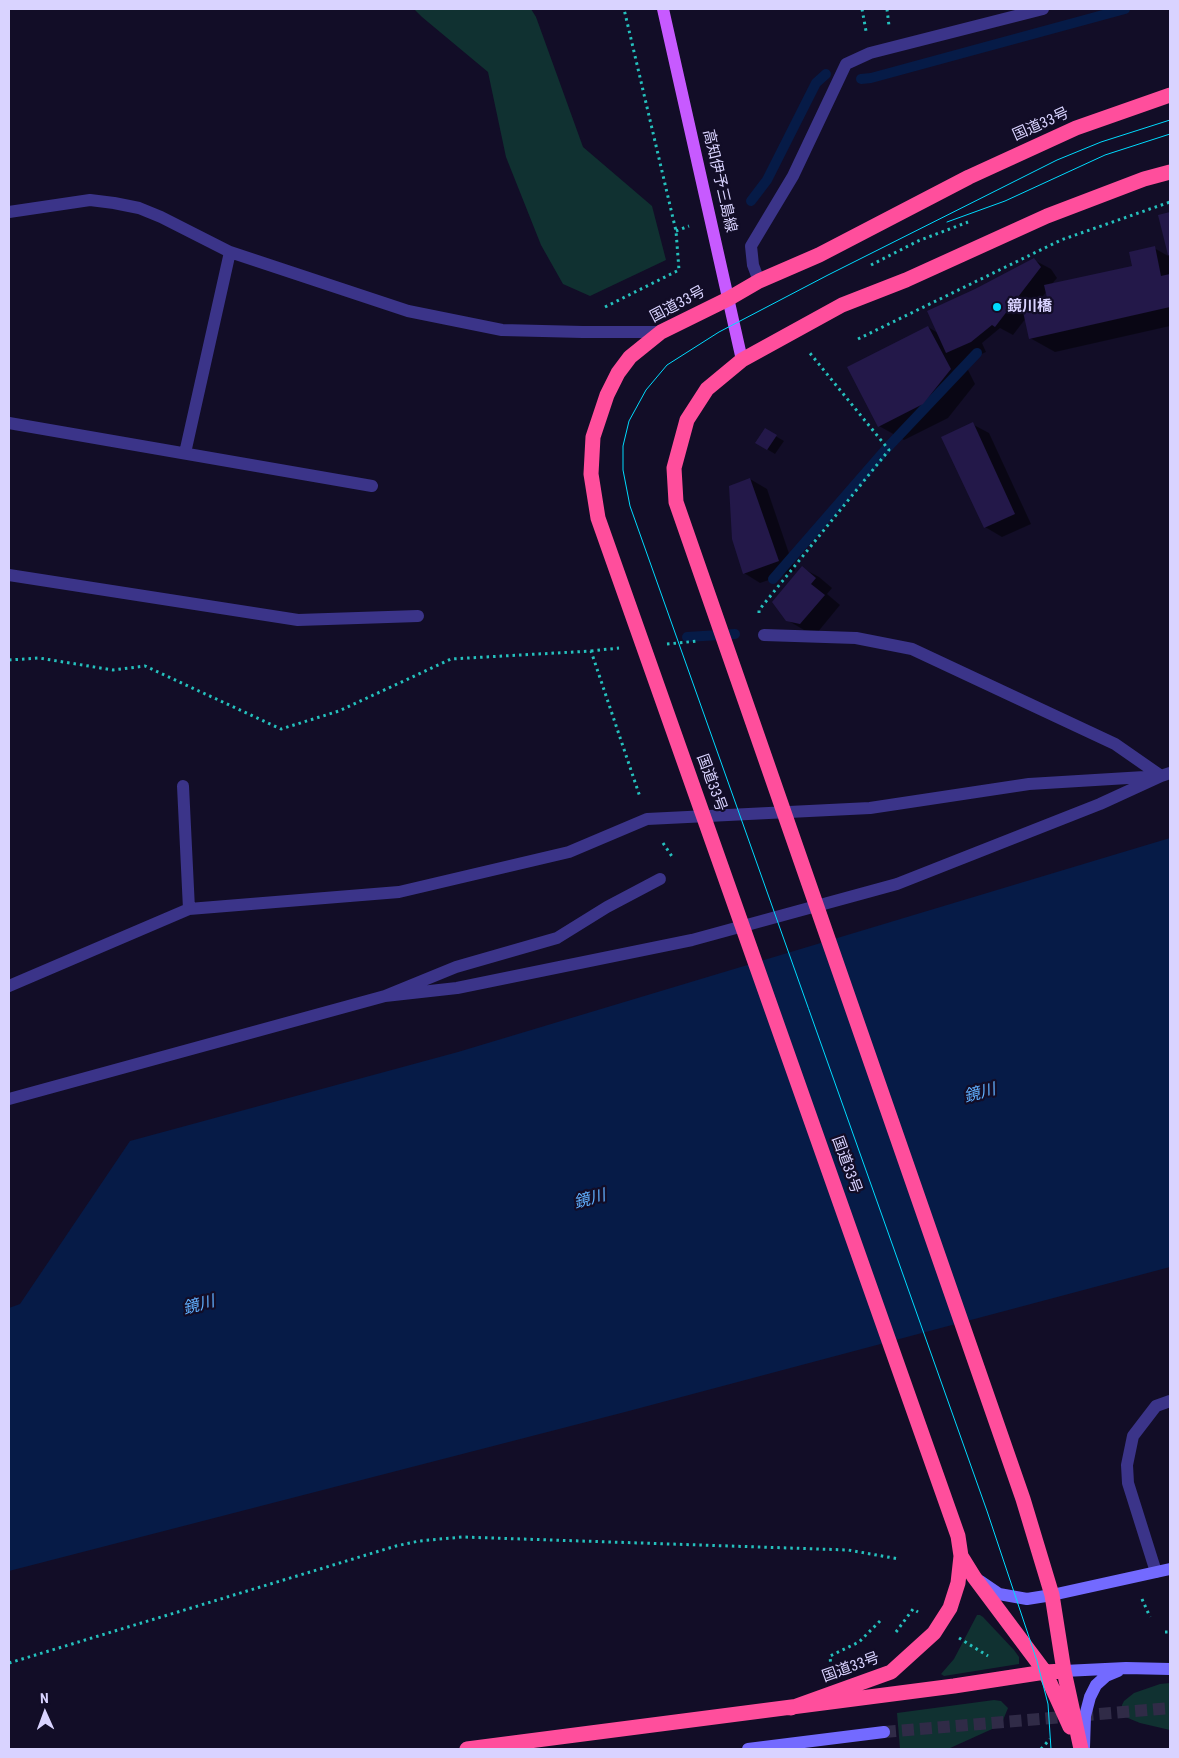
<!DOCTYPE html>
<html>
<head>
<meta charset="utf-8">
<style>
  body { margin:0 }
  #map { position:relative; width:1179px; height:1758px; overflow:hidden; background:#120d27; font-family:"Roboto Condensed",sans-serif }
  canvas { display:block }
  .frame { position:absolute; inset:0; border:10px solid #d9d3ff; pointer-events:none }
  .north { position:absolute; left:20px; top:1688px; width:50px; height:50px; -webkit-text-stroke:4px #120d27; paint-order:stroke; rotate:358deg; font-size:14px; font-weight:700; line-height:20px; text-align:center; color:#d9d3ff }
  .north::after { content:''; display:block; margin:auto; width:18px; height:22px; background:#d9d3ff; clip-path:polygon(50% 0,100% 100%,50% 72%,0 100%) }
</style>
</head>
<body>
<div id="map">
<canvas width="1179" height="1758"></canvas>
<div class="frame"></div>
<div class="north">N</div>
</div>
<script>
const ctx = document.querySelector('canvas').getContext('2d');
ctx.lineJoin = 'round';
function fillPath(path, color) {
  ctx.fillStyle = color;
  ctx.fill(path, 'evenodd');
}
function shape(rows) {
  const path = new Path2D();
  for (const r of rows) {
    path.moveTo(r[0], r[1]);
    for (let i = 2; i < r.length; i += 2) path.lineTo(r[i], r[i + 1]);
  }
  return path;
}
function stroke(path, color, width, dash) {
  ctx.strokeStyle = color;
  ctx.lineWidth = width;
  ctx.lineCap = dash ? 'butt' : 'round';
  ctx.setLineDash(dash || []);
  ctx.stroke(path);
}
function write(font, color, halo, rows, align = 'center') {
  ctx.font = font + ' "Roboto Condensed","Noto Sans JP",sans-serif';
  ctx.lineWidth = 4.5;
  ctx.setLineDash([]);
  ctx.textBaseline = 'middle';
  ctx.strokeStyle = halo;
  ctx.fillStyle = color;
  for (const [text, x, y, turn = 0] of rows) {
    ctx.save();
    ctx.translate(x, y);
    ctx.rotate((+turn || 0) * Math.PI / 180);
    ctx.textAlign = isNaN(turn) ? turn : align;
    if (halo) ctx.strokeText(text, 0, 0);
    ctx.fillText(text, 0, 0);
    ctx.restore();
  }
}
fillPath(shape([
  [414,9,531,9,536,17,583,147,652,206,666,260,590,296,563,284,541,245,506,157,488,72,422,17],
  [977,1615,980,1615,983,1617,1014,1650,1019,1657,1019,1664,944,1676,941,1674,954,1659],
  [1170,1683,1170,1730,1140,1723,1123,1716,1121,1714,1122,1705,1124,1701,1134,1693,1160,1684],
  [994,1700,1001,1701,1008,1708,1001,1725,948,1749,900,1749,897,1713]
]), '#103131');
fillPath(shape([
  [1170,838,1170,1267,625,1412,9,1571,9,1308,20,1304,130,1141,458,1052]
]), '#061b47');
fillPath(shape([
  [1170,213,1170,326,1055,352,1030,338,1026,318,1013,335,1000,328,982,343,986,352,964,362,975,384,948,418,904,440,879,426,928,327,938,333,1034,260,1051,269,1057,278,1051,285,1133,267,1154,248,1170,257,1160,216],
  [1047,291,1049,303,1035,306],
  [972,424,989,433,1031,524,1002,537,985,527],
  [765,430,784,441,775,454,757,443],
  [750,479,767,489,795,571,760,583,744,573],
  [802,568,819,577,832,588,827,594,840,605,817,633,804,630,787,620]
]), '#0007');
stroke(shape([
  [861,79,871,78,1125,9],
  [751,201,767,180,816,83,826,74],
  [773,579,887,448,977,353],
  [687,637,735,634]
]), '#061b47', 10);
fillPath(shape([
  [1170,212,1170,255,1168,255,1158,215],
  [1155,246,1161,276,1170,274,1170,307,1029,339,1022,307,1048,302,1044,285,1132,266,1129,252],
  [1034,258,1041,267,995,327,992,325,971,342,946,353,927,311,975,289],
  [928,326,951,369,923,404,878,427,847,367],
  [973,422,1015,514,984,528,941,437],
  [765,428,777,435,767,450,755,443],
  [750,478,779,561,743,574,732,539,729,486],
  [802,566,816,578,811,584,825,595,800,624,786,621,772,602]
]), '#231849');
stroke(shape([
  [884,1732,1170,1708]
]), '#302b47', 12, [12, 6]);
stroke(shape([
  [862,9,866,31],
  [887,9,889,26],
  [676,231,689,226],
  [871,265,918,241,968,222],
  [605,307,679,270,676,231,624,9],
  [858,339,1061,240,1170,202],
  [759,613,759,610,889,450,809,352],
  [667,644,698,641],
  [591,651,619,648],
  [9,660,39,658,113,670,145,666,281,729,339,711,451,659,591,651,640,797],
  [663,843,673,858],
  [1142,1599,1150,1617],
  [896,1632,913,1609,918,1612],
  [1165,1632,1170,1632],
  [959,1638,988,1656],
  [9,1663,396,1546,419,1541,462,1537,848,1550,899,1559],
  [831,1668,830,1656,859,1642,882,1619],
  [1041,1749,1050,1739]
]), '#25c0bd', 3, [2.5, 4]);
stroke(shape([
  [9,212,90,200,114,203,139,208,161,217,230,252,408,311,502,330,583,332,661,332],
  [759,281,753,265,751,246,793,176,846,64,870,53,1043,9],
  [9,423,372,486],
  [185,453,230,252],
  [9,575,298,620,418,616],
  [189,909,399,892,569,852,647,819,870,808,1029,784,1161,776,1115,744,912,649,856,638,764,635],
  [9,986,189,909,183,786],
  [385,996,457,988,692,940,897,884,1100,804,1161,776,1170,773],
  [9,1099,385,996,456,967,557,938,607,907,660,879],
  [1156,1572,1128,1483,1127,1465,1133,1436,1156,1406,1170,1401]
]), '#3b3489', 12);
stroke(shape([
  [980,1581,999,1594,1027,1599,1052,1595,1170,1569],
  [1064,1671,1126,1668,1170,1669],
  [1084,1747,1085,1716,1090,1697,1096,1685,1106,1676,1118,1671],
  [748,1749,884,1732]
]), '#736aff', 12);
stroke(shape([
  [663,9,742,360]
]), '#c75aff', 12);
stroke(shape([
  [961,1556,974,1577,1045,1672,1070,1727],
  [791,1708,891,1672,934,1633,950,1608,958,1583,961,1556,958,1536,598,518,591,474,593,437,607,395,618,373,630,357,661,332,728,299,759,281,819,255,969,177,1076,128,1170,95],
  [467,1749,954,1686,1045,1672,1064,1671],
  [1081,1749,1064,1671,1052,1595,1023,1499,676,502,674,468,687,420,707,389,742,360,842,305,906,280,1047,216,1144,179,1170,172]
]), '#ff4e9c', 15);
stroke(shape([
  [947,222,1005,201,1105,155,1170,134],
  [1051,1749,1048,1704,1037,1661,987,1511,630,506,623,470,623,446,629,421,646,390,667,365,719,332,828,275,1057,160,1101,142,1170,120]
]), '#00dbfe', 1);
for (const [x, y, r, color] of [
  [997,307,5,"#00dbfe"]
]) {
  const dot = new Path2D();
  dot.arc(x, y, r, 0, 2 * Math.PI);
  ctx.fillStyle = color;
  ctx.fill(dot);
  stroke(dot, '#120d27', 2);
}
write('15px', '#d9d3ff', '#120d27', [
  ["国道33号",1041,125,-24],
  ["高知伊予三島線",719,181,77],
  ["国道33号",678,305,-28],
  ["国道33号",711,783,70],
  ["国道33号",846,1165,70],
  ["国道33号",851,1668,-20]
]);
write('bold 15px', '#d9d3ff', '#120d27', [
  ["鏡川橋",1007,307]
], 'left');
write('italic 16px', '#61b0ff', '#120d27', [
  ["鏡川",980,1094,-15],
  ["鏡川",590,1200,-15],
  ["鏡川",199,1306,-15]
]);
</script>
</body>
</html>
